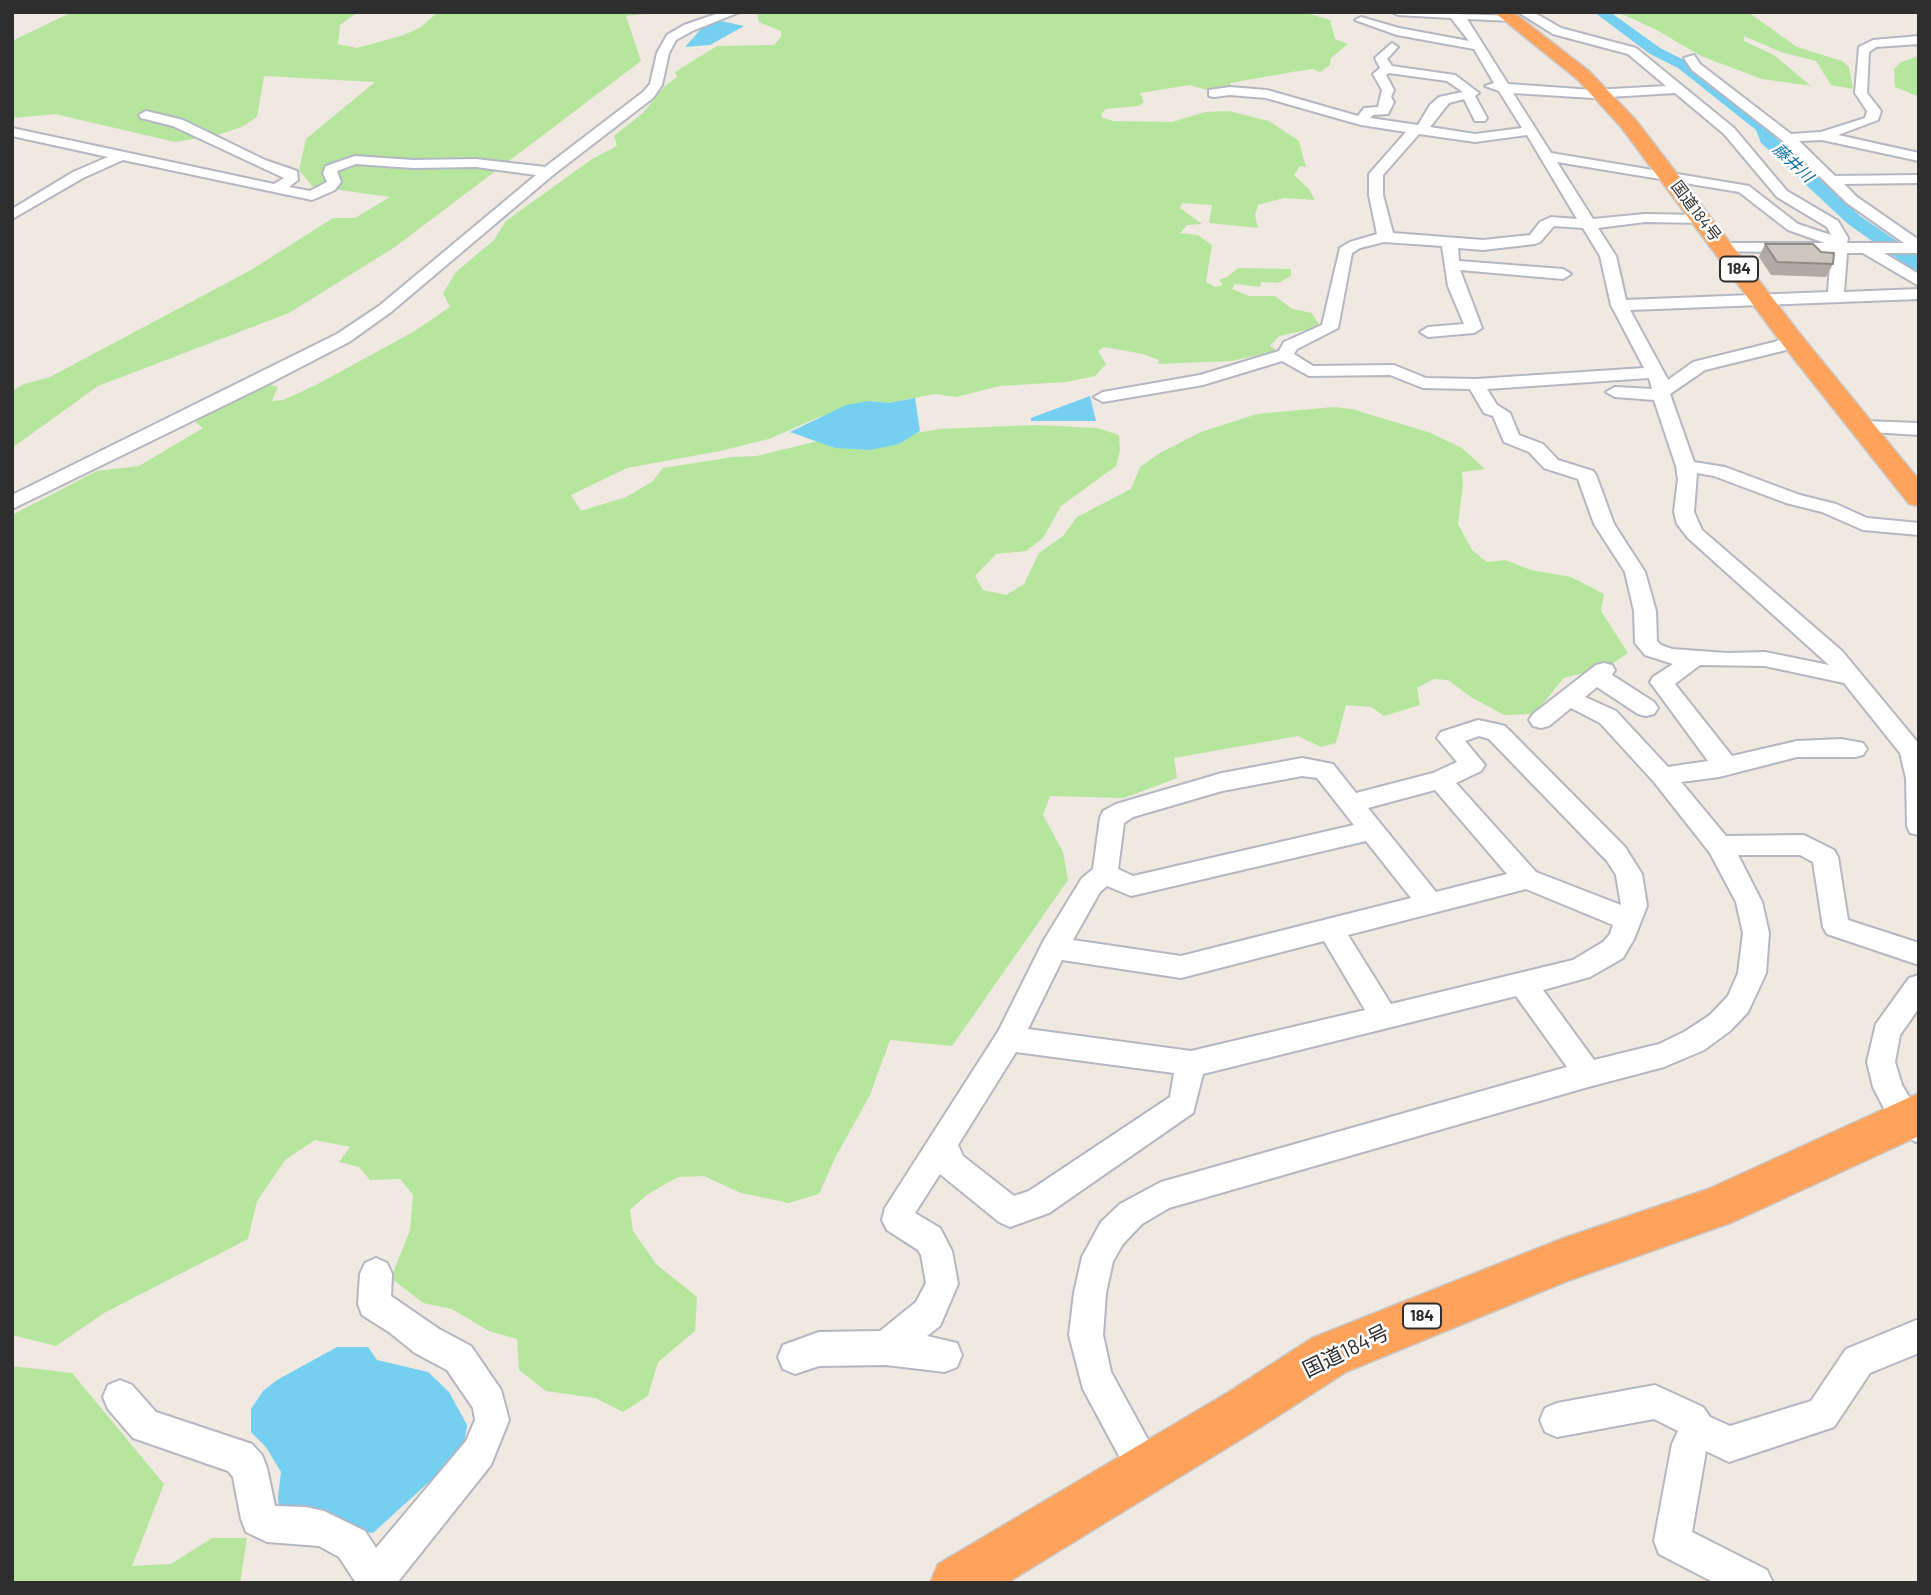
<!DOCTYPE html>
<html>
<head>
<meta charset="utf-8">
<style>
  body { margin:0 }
  #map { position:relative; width:1931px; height:1595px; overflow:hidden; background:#efe9e1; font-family:Barlow,sans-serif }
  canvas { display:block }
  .frame { position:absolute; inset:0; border:14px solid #2e2e2e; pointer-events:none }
</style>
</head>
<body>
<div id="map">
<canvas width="1931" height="1595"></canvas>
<div class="frame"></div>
</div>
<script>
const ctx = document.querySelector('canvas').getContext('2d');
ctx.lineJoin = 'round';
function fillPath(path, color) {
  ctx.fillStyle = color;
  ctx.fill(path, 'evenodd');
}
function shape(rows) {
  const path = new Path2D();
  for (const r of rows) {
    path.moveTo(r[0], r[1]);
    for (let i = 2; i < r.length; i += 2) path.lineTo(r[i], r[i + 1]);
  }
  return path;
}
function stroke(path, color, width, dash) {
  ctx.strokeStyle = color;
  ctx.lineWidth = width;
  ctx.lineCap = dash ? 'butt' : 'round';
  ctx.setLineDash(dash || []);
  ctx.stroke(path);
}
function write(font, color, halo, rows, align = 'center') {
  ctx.font = font + ' Barlow,"Noto Sans JP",sans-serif';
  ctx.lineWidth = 5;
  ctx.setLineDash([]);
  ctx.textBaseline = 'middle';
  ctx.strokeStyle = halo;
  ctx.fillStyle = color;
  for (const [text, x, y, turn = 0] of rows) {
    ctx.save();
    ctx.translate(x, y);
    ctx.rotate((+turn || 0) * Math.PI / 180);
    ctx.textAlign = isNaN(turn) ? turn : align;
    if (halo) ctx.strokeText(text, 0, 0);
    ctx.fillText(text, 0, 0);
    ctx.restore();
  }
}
fillPath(shape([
  [72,12,358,12,340,25,338,44,357,48,404,35,421,27,438,12,661,12,626,16,641,61,395,247,289,313,98,386,12,448,12,391,24,384,50,377,251,270,333,218,355,218,390,197,312,186,299,170,306,139,375,82,264,76,257,117,242,127,217,135,175,142,55,114,12,118,12,41],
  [757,12,1318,12,1306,13,1330,20,1335,39,1348,44,1331,58,1330,65,1320,72,1312,69,1292,72,1230,83,1233,89,1210,91,1190,85,1140,93,1144,102,1139,106,1106,109,1101,114,1103,118,1113,121,1172,122,1205,112,1229,111,1269,121,1299,141,1306,167,1300,166,1294,175,1309,189,1315,200,1284,198,1258,205,1255,215,1258,228,1209,223,1212,205,1182,203,1180,208,1202,224,1187,225,1180,233,1198,235,1212,245,1206,282,1215,287,1223,285,1219,280,1227,277,1238,268,1291,269,1291,276,1278,283,1261,282,1260,287,1235,284,1232,289,1249,296,1275,296,1292,309,1312,313,1320,327,1279,336,1270,346,1275,349,1273,352,1231,361,1158,364,1159,360,1143,354,1104,347,1098,351,1106,364,1095,376,1066,382,1000,386,956,397,935,394,887,403,869,401,819,417,769,439,720,451,627,468,571,495,581,511,626,497,652,482,663,468,733,457,757,456,818,441,835,448,899,444,916,433,940,429,1035,425,1097,428,1119,435,1120,450,1116,466,1061,506,1043,538,1026,551,996,554,975,576,983,590,1006,595,1024,584,1039,553,1063,536,1077,517,1131,489,1140,467,1160,453,1201,432,1257,414,1334,407,1352,409,1431,433,1462,448,1485,469,1462,472,1463,485,1458,524,1472,550,1487,562,1505,560,1531,570,1571,577,1604,594,1601,611,1628,653,1609,666,1564,678,1534,714,1504,715,1471,697,1448,680,1434,679,1417,688,1420,705,1384,716,1371,707,1346,705,1336,743,1321,747,1298,736,1174,758,1177,778,1124,798,1050,796,1043,815,1063,852,1068,880,952,1046,890,1040,870,1095,835,1158,819,1194,789,1203,741,1193,704,1176,678,1177,648,1194,630,1210,633,1231,656,1264,697,1297,695,1331,658,1362,648,1396,623,1412,595,1398,546,1391,519,1370,517,1339,489,1331,452,1309,423,1303,391,1278,410,1230,413,1195,400,1179,370,1180,359,1167,339,1162,350,1147,315,1140,285,1160,257,1201,248,1239,104,1313,56,1346,12,1335,12,515,97,471,139,466,203,428,193,420,266,384,278,387,272,401,283,400,316,385,413,332,450,307,443,293,456,272,494,240,506,221,592,159,617,146,614,136,643,113,666,85,677,77,675,72,717,46,774,45,781,37,781,31,759,22],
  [1617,12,1748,12,1797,47,1842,61,1849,67,1853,89,1831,85,1816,61,1781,52,1744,36,1744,41,1774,55,1811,86,1762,79,1701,56,1655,29],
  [1919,56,1919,97,1895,87,1894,69,1901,62],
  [12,1366,72,1373,164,1484,132,1566,171,1564,212,1538,247,1538,240,1583,12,1583]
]), '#b6e59e');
fillPath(shape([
  [721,21,744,26,710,45,685,47,702,28],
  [1090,396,1096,421,1031,421,1031,418],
  [915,398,920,431,899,444,870,450,835,448,790,432,846,405,869,401,888,403],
  [337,1347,368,1347,377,1360,428,1372,449,1392,467,1425,463,1451,373,1533,280,1518,278,1497,281,1472,266,1447,251,1432,251,1409,263,1391,277,1380]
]), '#75cff0');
fillPath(shape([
  [1594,12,1610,12,1660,48,1688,62,1770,125,1775,137,1860,216,1919,256,1919,271,1912,269,1848,224,1761,143,1756,130,1678,68,1650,54,1594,12]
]), '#75cff0');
const minor = shape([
  [722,12,740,12,692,31,676,40,669,53,662,85,653,98,553,175,391,312,349,342,270,383,12,509,12,495,337,334,379,306,536,175,476,167,413,168,356,164,337,171,341,182,335,190,312,200,123,160,83,178,12,219,12,209,73,172,108,157,12,136,12,128,274,184,284,178,173,126,141,118,139,115,146,111,183,120,265,160,297,171,298,180,289,187,310,191,327,182,323,173,326,166,355,156,413,160,476,159,545,167,643,92,650,84,657,53,667,35,684,25,722,12],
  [1392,12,1516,16,1516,20,1512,21,1467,19,1508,84,1593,90,1666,86,1628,54,1553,34,1518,12,1533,12,1561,28,1636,48,1734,128,1787,191,1838,221,1848,238,1847,243,1904,243,1847,203,1783,141,1692,70,1684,58,1694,55,1700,64,1791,134,1821,132,1865,118,1867,111,1855,93,1859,47,1873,40,1919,36,1919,44,1876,47,1869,52,1867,93,1881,111,1878,120,1838,135,1919,153,1919,161,1822,140,1799,141,1835,176,1919,175,1919,183,1844,184,1857,197,1919,240,1919,253,1884,253,1919,274,1919,286,1863,253,1847,253,1844,292,1919,289,1919,299,1630,310,1668,380,1693,362,1774,342,1792,335,1800,340,1786,350,1705,370,1670,394,1694,462,1725,467,1800,495,1836,504,1867,518,1919,523,1919,535,1863,530,1822,512,1786,503,1714,476,1697,473,1694,512,1702,530,1842,651,1919,744,1919,835,1910,833,1907,826,1906,778,1900,753,1844,683,1765,666,1700,665,1675,684,1732,756,1797,741,1841,739,1863,743,1867,749,1863,755,1855,757,1797,757,1719,777,1681,782,1726,836,1804,835,1834,850,1838,857,1848,920,1919,943,1919,965,1827,934,1823,927,1813,862,1800,855,1738,855,1762,902,1769,933,1766,973,1748,1012,1730,1031,1704,1050,1664,1067,1588,1087,1169,1208,1142,1224,1123,1244,1113,1261,1106,1293,1103,1335,1111,1372,1164,1469,1159,1482,1146,1487,1133,1482,1083,1389,1069,1335,1074,1293,1082,1257,1101,1222,1120,1204,1161,1182,1567,1067,1516,996,1203,1074,1193,1113,1049,1213,1010,1227,999,1222,940,1174,915,1213,940,1228,952,1251,958,1284,940,1326,927,1336,957,1343,962,1355,957,1367,945,1372,886,1365,819,1366,795,1374,783,1369,778,1357,783,1345,819,1332,880,1331,916,1302,926,1283,921,1255,918,1250,887,1230,882,1220,885,1208,999,1030,1044,940,1082,878,1093,869,1100,818,1103,811,1116,804,1222,773,1302,758,1333,764,1356,793,1433,773,1457,762,1437,738,1441,732,1478,720,1497,724,1505,726,1625,847,1642,874,1647,906,1634,939,1623,958,1590,977,1543,990,1594,1060,1659,1044,1684,1032,1710,1015,1728,996,1738,973,1743,933,1736,902,1710,853,1654,782,1600,723,1571,708,1549,726,1541,728,1533,726,1529,720,1533,714,1596,665,1604,663,1612,665,1615,670,1612,675,1654,702,1658,708,1654,714,1646,716,1638,714,1597,687,1585,697,1616,711,1668,767,1708,761,1650,682,1653,677,1673,664,1645,655,1635,643,1634,611,1625,572,1594,524,1578,479,1544,468,1529,452,1504,442,1493,416,1484,413,1470,389,1423,388,1390,375,1309,376,1282,361,1203,385,1103,402,1094,397,1103,392,1200,375,1279,351,1284,342,1322,325,1340,248,1350,242,1377,234,1369,195,1369,174,1406,132,1361,125,1266,98,1230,95,1214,97,1209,96,1209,90,1230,87,1267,90,1358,116,1364,108,1378,107,1382,90,1373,74,1380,68,1375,58,1392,43,1398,47,1387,59,1392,66,1455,75,1479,93,1475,96,1487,118,1485,121,1475,121,1464,99,1449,103,1430,127,1475,134,1522,128,1499,91,1485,86,1494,83,1474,49,1397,35,1355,20,1361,17,1399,28,1469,41,1451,18,1398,15,1392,12],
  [1389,73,1447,81,1463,92,1439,97,1430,105,1418,125,1370,118,1373,115,1388,114,1394,102,1391,97,1394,90,1386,75,1389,73],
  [1513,93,1593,98,1675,93,1724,134,1777,197,1827,227,1831,235,1798,224,1749,186,1551,153,1513,93],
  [1419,134,1475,142,1527,135,1577,219,1551,217,1540,222,1530,235,1483,240,1393,233,1383,195,1383,175,1419,134],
  [1557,162,1739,192,1788,230,1825,243,1723,243,1718,245,1715,248,1718,251,1831,253,1828,292,1626,300,1616,256,1598,228,1645,222,1702,223,1709,219,1702,215,1645,214,1593,219,1557,162],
  [1554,226,1583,228,1600,256,1611,305,1644,368,1476,379,1426,378,1394,365,1313,366,1294,354,1297,349,1338,328,1352,253,1360,248,1384,242,1442,246,1448,286,1464,324,1428,327,1420,332,1428,337,1474,333,1482,328,1460,270,1563,279,1571,274,1563,269,1459,261,1458,248,1483,250,1535,244,1540,242,1554,226],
  [1649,378,1652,389,1615,387,1606,392,1615,397,1654,400,1676,466,1678,479,1674,512,1677,524,1688,538,1829,665,1765,652,1727,653,1672,649,1661,645,1657,641,1656,611,1645,572,1614,524,1596,475,1593,471,1558,460,1543,444,1519,435,1510,413,1497,405,1487,389,1649,378],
  [1479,736,1489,739,1607,861,1616,875,1621,905,1536,872,1456,783,1481,771,1485,765,1465,741,1479,736],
  [1302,776,1317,778,1354,825,1133,876,1118,869,1124,823,1133,817,1222,791,1302,776],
  [1435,790,1507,874,1436,892,1368,808,1435,790],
  [1366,841,1411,898,1181,956,1073,940,1100,892,1107,886,1131,896,1366,841],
  [1526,889,1613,925,1610,934,1603,942,1573,960,1391,1004,1348,935,1526,889],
  [1324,941,1365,1010,1191,1051,1028,1029,1062,960,1181,978,1324,941],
  [1016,1052,1174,1073,1170,1097,1029,1191,1014,1196,963,1156,958,1145,1016,1052],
  [1862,421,1919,423,1919,435,1856,431,1853,427,1862,421],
  [1919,975,1919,1008,1900,1035,1895,1062,1902,1085,1919,1113,1919,1141,1916,1142,1895,1130,1873,1087,1867,1062,1876,1024,1909,978,1919,975],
  [376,1258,387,1263,392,1274,391,1296,439,1329,471,1346,501,1390,509,1420,491,1465,397,1583,356,1583,339,1557,319,1546,267,1542,246,1532,241,1519,233,1477,228,1471,133,1438,108,1409,103,1397,108,1385,120,1380,132,1385,156,1412,252,1444,262,1455,267,1468,275,1506,306,1507,324,1511,365,1531,376,1548,466,1441,475,1420,473,1408,447,1370,415,1353,389,1332,362,1315,358,1304,360,1274,365,1263,376,1258],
  [1919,1319,1919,1353,1870,1373,1834,1427,1729,1462,1706,1451,1692,1532,1767,1570,1773,1583,1715,1583,1659,1554,1654,1541,1672,1444,1678,1431,1654,1419,1557,1437,1545,1432,1540,1420,1545,1408,1557,1403,1655,1385,1703,1407,1710,1417,1730,1426,1811,1401,1846,1349,1919,1319]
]);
const highway = shape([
  [1494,12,1513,12,1589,71,1635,119,1801,335,1919,480,1919,506,1909,504,1783,345,1621,127,1577,79,1494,12],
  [1919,1093,1919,1136,1733,1222,1565,1282,1346,1372,1261,1427,1007,1583,930,1583,938,1564,1227,1393,1312,1338,1561,1239,1708,1189,1919,1093]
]);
stroke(minor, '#b4b7c1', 4);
stroke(highway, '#c9c9c9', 3);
fillPath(minor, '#fff');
fillPath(highway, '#ffa35c');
fillPath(shape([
  [1765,244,1833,264,1826,277,1771,275,1759,257]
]), '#afaba4');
const building = shape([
  [1765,244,1813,244,1821,252,1834,253,1833,264,1777,262,1765,244]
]);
fillPath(building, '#cbc7bf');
stroke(building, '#8e8b86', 2);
write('italic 16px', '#0d6fa3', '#fff', [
  ["藤井川",1793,163,43]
]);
write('16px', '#2e2e2e', '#fff', [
  ["国道184号",1696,211,53]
]);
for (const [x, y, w] of [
  [1739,269,38],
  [1422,1316,38]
]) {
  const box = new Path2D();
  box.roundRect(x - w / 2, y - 12.5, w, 25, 5);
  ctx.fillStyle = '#fff';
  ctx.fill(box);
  stroke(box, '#2e2e2e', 2);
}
write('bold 16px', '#2e2e2e', null, [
  ["184",1739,269],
  ["184",1422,1316]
]);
write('21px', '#2e2e2e', '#fff', [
  ["国道184号",1346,1351,-26]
]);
</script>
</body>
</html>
